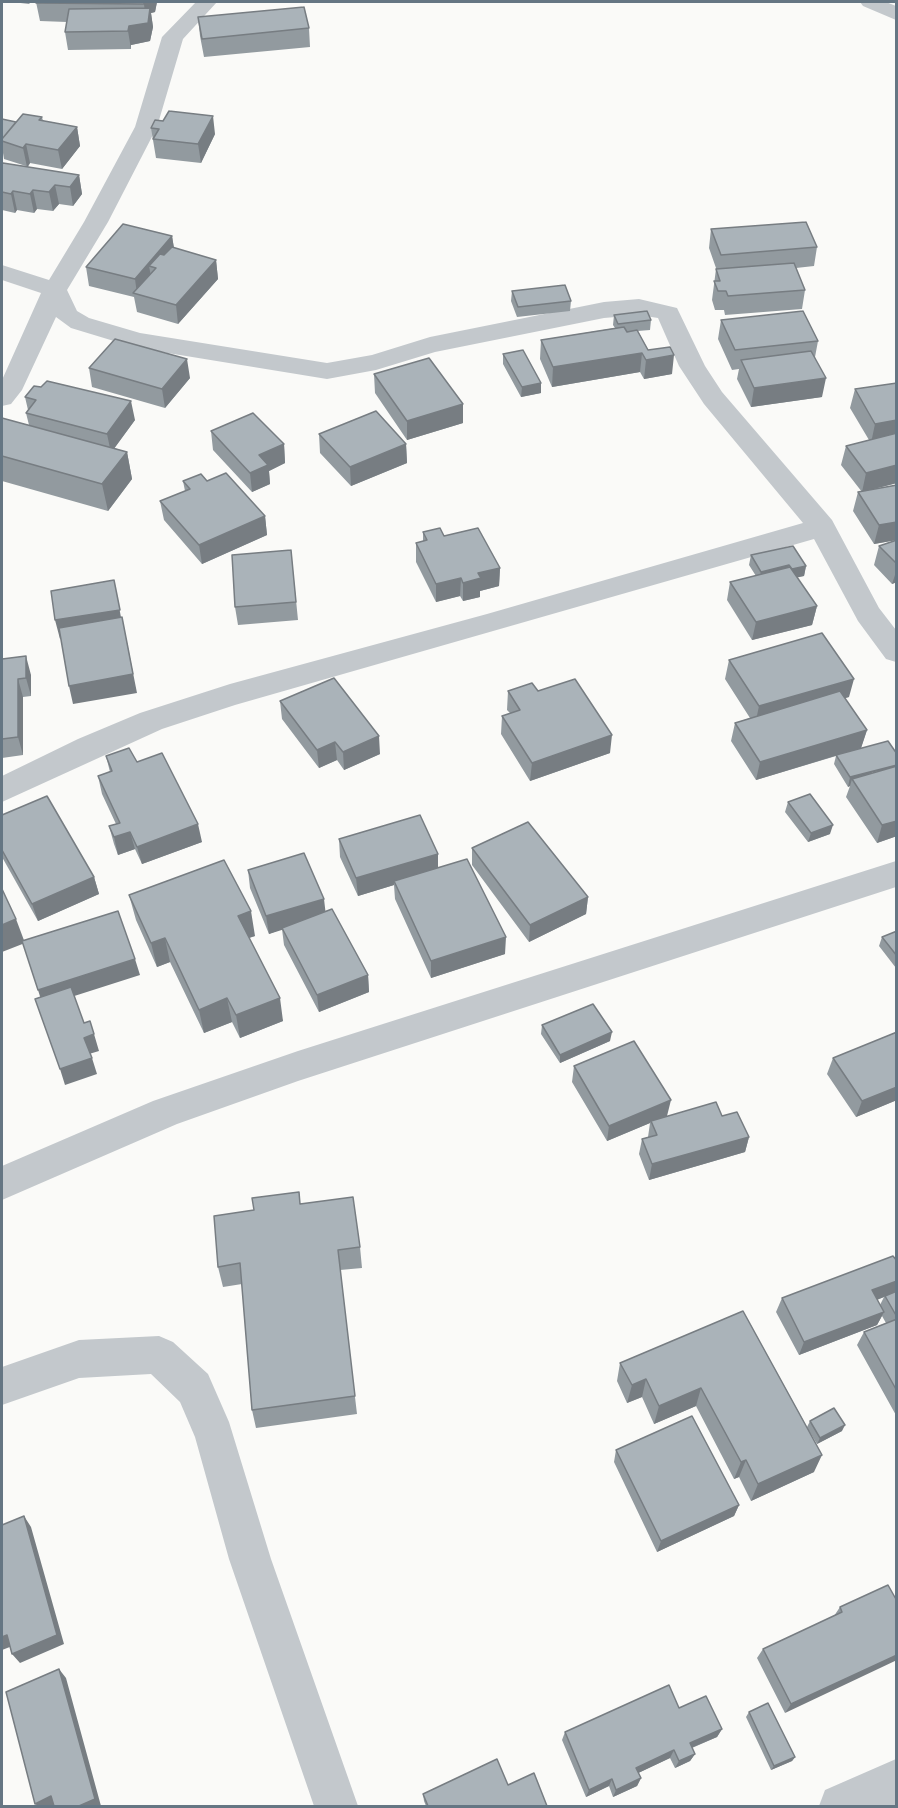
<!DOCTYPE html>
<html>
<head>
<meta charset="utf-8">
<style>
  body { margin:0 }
  #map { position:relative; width:898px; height:1808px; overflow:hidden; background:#fafaf8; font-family:Overpass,sans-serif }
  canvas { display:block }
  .frame { position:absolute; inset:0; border:3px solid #657683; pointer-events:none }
</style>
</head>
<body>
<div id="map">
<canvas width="898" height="1808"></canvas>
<div class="frame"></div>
</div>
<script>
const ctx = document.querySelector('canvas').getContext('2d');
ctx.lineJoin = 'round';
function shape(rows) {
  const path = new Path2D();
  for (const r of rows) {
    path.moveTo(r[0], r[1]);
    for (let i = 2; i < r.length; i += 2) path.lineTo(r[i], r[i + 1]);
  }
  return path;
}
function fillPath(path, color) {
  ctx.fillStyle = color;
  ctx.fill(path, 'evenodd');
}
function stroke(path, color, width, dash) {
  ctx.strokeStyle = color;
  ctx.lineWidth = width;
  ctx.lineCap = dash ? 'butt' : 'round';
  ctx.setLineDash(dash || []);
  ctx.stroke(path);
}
fillPath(shape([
  [196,2,217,2,183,39,157,127,108,222,67,290,77,311,89,318,140,333,327,363,372,355,430,337,604,302,639,299,677,308,705,366,722,392,832,520,879,608,896,630,896,662,886,659,858,621,814,539,235,705,162,729,2,802,2,776,78,739,140,713,230,684,487,614,803,523,704,404,679,366,658,318,639,315,604,318,435,352,376,370,327,379,137,348,71,328,56,317,22,390,11,404,2,406,2,380,41,293,2,280,2,265,49,280,84,222,135,127,162,37,196,2],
  [860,2,886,2,896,6,896,20,863,6,860,2],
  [896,861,896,887,298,1081,177,1124,2,1200,2,1166,153,1101,298,1051,896,861],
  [159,1336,173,1342,208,1374,229,1422,271,1559,358,1806,314,1806,229,1559,195,1437,180,1402,151,1374,79,1378,2,1405,2,1367,79,1340,159,1336],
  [896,1759,896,1805,819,1806,825,1790,896,1759]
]), '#c3c8cc');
fillPath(shape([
  [12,2,31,2,29,4],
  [36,2,157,2,155,12,151,13,153,27,150,41,131,45,131,49,68,50,65,32,67,22,40,21],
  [198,17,309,28,310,47,204,57,200,36],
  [42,117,43,121,77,127,80,146,62,169,30,163,28,167,79,175,82,194,73,206,59,204,53,211,37,209,34,213,17,210,15,213,2,210,2,164,26,166,4,159,3,153,2,153,2,119,16,122],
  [151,128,215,134,201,163,156,158],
  [711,229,817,247,814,266,796,268,805,290,802,309,725,315,724,310,715,310,712,300,716,269,716,268,709,248],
  [172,236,174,248,216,260,218,279,178,324,137,312,134,297,89,286,86,267],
  [512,291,571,301,570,311,517,317,511,301],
  [614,315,651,320,650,330,638,331,648,350,672,374,644,379,640,372,552,387,540,359,541,340,615,328,613,325],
  [721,320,818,341,815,357,822,397,751,407,737,379,739,369,732,370,718,339],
  [503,354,541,393,521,397,503,364],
  [89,368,190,378,165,408,92,387],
  [374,374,463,423,407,440,375,393],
  [897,383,897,483,866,491,897,485,897,582,892,584,874,565,879,546,896,540,874,544,853,511,858,492,862,492,841,465,846,446,869,440,850,408,855,389],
  [25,397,135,420,114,448,127,452,132,479,108,511,2,481,2,419,29,425,26,413,28,410],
  [211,431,284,444,285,463,269,471,270,484,252,492,213,450],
  [319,434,406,444,407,463,351,486,320,453],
  [183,481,207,481,265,516,267,535,202,564,164,520,160,501,185,491],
  [423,532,444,536,500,568,499,586,480,591,480,597,463,601,460,596,436,602,416,562,416,543,423,541],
  [291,550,298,620,238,625,235,607],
  [751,555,806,566,804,576,797,577,817,606,812,625,752,640,727,600,730,582,756,576,749,565],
  [2,659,31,675,31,696,23,697,23,755,2,758],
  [729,660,849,697,844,698,867,730,861,748,897,836,877,843,846,797,850,786,848,787,834,764,836,756,756,780,731,741,735,723,750,718,725,679],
  [508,691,610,753,530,781,501,734,502,716,510,713,507,710],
  [280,701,380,754,344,770,337,760,319,768,282,719],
  [106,756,137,762,202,842,142,864,135,849,118,855,114,844,109,826,116,824,102,794,98,776,110,772],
  [788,802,830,834,808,842,785,812],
  [2,815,94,877,99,894,38,921,2,857],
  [339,839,438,868,505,954,431,978,395,899,394,885,358,896,340,857],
  [472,848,588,897,586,914,529,942,472,865],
  [248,870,325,911,368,975,369,992,319,1012,284,945,282,929,269,934,250,888],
  [129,895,255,936,249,938,283,1021,240,1038,232,1022,204,1033,170,962,157,967,136,920],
  [897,931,897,968,896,968,879,946,882,937],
  [542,1025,610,1041,560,1063,541,1034],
  [897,1032,897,1100,856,1117,827,1074,833,1058],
  [574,1066,667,1116,722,1116,749,1137,745,1152,649,1180,639,1154,642,1139,648,1137,650,1123,607,1141,572,1082],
  [300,1204,360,1247,362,1268,340,1270,357,1414,256,1428,252,1410,242,1284,223,1287,218,1267],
  [897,1261,897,1417,857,1345,864,1332,886,1323,882,1316,877,1325,799,1355,776,1312,782,1298],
  [884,1297,880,1305,877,1300],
  [743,1311,807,1427,810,1421,842,1431,817,1444,809,1431,814,1472,751,1501,739,1477,734,1479,696,1406,654,1424,642,1397,627,1403,617,1381,620,1363],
  [616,1450,739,1505,734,1516,657,1552,614,1462],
  [897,1601,785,1713,757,1658,763,1649,834,1616,840,1607],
  [679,1708,722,1729,717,1737,692,1748,695,1754,690,1761,675,1768,670,1758,638,1773,641,1778,637,1786,613,1797,609,1786,586,1797,562,1740,565,1732],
  [749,1712,795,1757,792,1761,771,1770,746,1717],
  [508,1785,547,1806,426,1806,424,1801,423,1794]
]), '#929a9f');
fillPath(shape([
  [144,2,157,2,155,12,151,13,153,27,150,41,131,45,131,49,128,31,129,26,146,22,144,4],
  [213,116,215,134,201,163,198,144],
  [77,127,80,146,62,169,58,150],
  [26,144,30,163,27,167,23,148],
  [79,175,82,194,73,206,70,187],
  [55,185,59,204,53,211,49,192],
  [33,190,37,209,34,213,30,194],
  [13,191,17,210,15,213,11,194],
  [172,236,175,255,156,268,149,266,152,282,137,294,135,279],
  [216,260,218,279,178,324,176,305],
  [642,353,640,372,552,387,553,367],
  [674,355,672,374,644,379,646,360],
  [187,359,190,378,165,408,162,389],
  [826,378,822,397,751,407,754,388],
  [541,383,541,393,521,397,522,387],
  [131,401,135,420,111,453,107,434],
  [463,404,463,423,407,440,407,421],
  [897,420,897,438,871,443,875,424],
  [284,444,285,463,269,471,270,484,252,492,250,473,259,455],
  [406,444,407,463,351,486,350,467],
  [127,452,132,479,108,511,102,484],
  [897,465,897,483,862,492,866,473],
  [265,516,267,535,202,564,199,545],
  [897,522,897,540,874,544,879,525],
  [789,565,787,575,759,581,761,572],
  [806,566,804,576,790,579,792,569],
  [500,568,499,586,480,591,480,597,463,601,463,583,478,573],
  [897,569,897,582,892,584],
  [461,578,460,596,436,602,436,584],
  [114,580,123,628,60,639,55,620],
  [817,606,812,625,752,640,756,622],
  [122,617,137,693,73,704,69,686],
  [26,656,31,675,31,696,26,678],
  [18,679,23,697,23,755,18,737],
  [854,679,849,697,755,725,759,706],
  [867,730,861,748,756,780,760,762],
  [612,735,610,753,530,781,532,763],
  [379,736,380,754,344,770,343,752],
  [335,742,337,760,319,768,317,750],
  [897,765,852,779,850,786,848,787,850,777],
  [897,821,897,836,877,843,882,825],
  [198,824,202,842,142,864,137,847],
  [833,825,830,834,808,842,811,833],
  [130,832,135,849,118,855,114,837],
  [438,854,438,871,394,881,394,885,358,896,356,878],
  [94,877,99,894,38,921,32,904],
  [588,897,586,914,529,942,530,925],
  [324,899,326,916,269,934,266,916],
  [251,911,255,936,242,940,238,916],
  [16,919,25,943,2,952,2,925],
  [506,937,505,954,431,978,431,961],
  [165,938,170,962,157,967,151,943],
  [135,959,140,975,43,1006,38,990],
  [368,975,369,992,319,1012,317,995],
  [227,998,232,1022,204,1033,199,1010],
  [280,998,283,1021,240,1038,236,1015],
  [612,1032,610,1041,560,1063,560,1055],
  [94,1034,99,1051,89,1054,84,1038],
  [92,1058,97,1074,65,1085,60,1069],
  [897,1087,897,1100,856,1117,862,1101],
  [671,1100,667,1116,651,1121,650,1123,607,1141,609,1126],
  [749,1137,745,1152,649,1180,652,1164],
  [897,1281,897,1293,885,1296,884,1297,865,1304,872,1290],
  [884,1312,877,1325,799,1355,804,1342],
  [646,1379,642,1397,627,1403,632,1385],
  [701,1388,696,1406,654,1424,659,1406],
  [845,1425,842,1431,817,1444,820,1438],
  [822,1455,814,1472,751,1501,758,1484],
  [746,1460,739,1477,734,1479,741,1462],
  [739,1505,734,1516,657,1552,661,1541],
  [24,1516,31,1527,64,1644,20,1663,12,1654],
  [7,1635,15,1645,2,1650,2,1637],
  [897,1655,897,1660,785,1713,791,1704],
  [59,1669,66,1678,101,1806,79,1806],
  [722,1729,717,1737,686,1750,690,1743],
  [674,1750,670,1758,632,1776,636,1768],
  [695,1754,690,1761,675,1768,679,1761],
  [795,1757,792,1761,771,1770,774,1766],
  [641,1778,637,1786,613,1797,616,1790],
  [612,1779,609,1786,586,1797,589,1790],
  [51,1796,58,1803,51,1806,38,1806,35,1804]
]), '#777d82');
const building = shape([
  [36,2,144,2,144,4,36,3,36,2],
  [304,7,309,28,202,39,198,17,304,7],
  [150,8,148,23,129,26,128,31,65,32,69,9,150,8],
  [169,111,213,116,198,144,153,139,159,129,151,128,155,120,163,121,169,111],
  [23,114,42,117,39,120,77,127,58,150,26,144,23,148,2,141,2,139,23,114],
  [2,119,16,122,2,139,2,119],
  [3,163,79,175,70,187,55,185,49,192,33,190,30,194,13,191,11,194,2,192,2,164,3,163],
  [806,222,817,247,721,255,711,229,806,222],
  [123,224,172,236,135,279,86,267,123,224],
  [172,247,216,260,176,305,133,293,156,268,149,266,160,254,164,255,172,247],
  [794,263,805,290,728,296,726,291,718,291,714,281,720,281,716,269,794,263],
  [565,285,571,301,518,307,512,291,565,285],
  [647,311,651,320,618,324,614,315,647,311],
  [803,311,818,341,735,350,721,320,803,311],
  [624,327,627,332,637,330,648,350,670,347,674,355,646,360,642,353,553,367,541,340,624,327],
  [115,339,187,359,162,389,89,368,115,339],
  [523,350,541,383,522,387,503,354,523,350],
  [811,351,826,378,754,388,741,360,811,351],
  [429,358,463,404,407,421,374,374,429,358],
  [47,381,131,401,107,434,26,413,36,400,25,397,34,386,41,387,47,381],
  [897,383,897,420,875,424,855,389,897,383],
  [376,411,406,444,350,467,319,434,376,411],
  [253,413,284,444,259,455,268,465,250,473,211,431,253,413],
  [2,418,127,452,102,484,2,456,2,418],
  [897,433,897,465,866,473,846,446,897,433],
  [226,473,265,516,199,545,160,501,190,489,183,481,201,474,207,481,226,473],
  [897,485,897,522,879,525,858,492,897,485],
  [440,528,444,536,478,528,500,568,478,573,481,578,463,583,461,578,436,584,416,543,427,540,423,532,440,528],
  [897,540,897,564,879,546,897,540],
  [793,546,806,566,792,569,789,565,761,572,751,555,793,546],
  [291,550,296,602,235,607,232,555,291,550],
  [790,567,817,606,756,622,730,582,790,567],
  [114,580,120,610,55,620,51,591,114,580],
  [122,617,133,674,69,686,59,628,122,617],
  [822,633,854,679,759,706,729,660,822,633],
  [26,656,26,678,18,679,18,737,2,739,2,659,26,656],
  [334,678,379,736,343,752,335,742,317,750,280,701,334,678],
  [575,679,612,735,532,763,502,716,520,710,508,691,532,683,538,691,575,679],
  [840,691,867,730,760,762,735,723,840,691],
  [888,741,897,754,897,765,850,777,836,755,888,741],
  [129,748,137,762,162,753,198,824,137,847,130,832,114,837,109,826,120,823,98,776,112,771,106,756,129,748],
  [897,766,897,821,882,825,852,779,897,766],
  [810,794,833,825,811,833,788,802,810,794],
  [47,796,94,877,32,904,2,850,2,815,47,796],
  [420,815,438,854,356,878,339,839,420,815],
  [528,822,588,897,530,925,472,848,528,822],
  [304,853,324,899,266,916,248,870,304,853],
  [467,859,506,937,431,961,394,881,467,859],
  [224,860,251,911,238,916,280,998,236,1015,227,998,199,1010,165,938,151,943,129,895,224,860],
  [2,889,16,919,2,925,2,889],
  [332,909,368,975,317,995,282,928,332,909],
  [118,911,135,959,38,990,22,941,118,911],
  [897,931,897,956,882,937,897,931],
  [71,987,84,1023,90,1021,94,1034,84,1038,92,1058,60,1069,35,999,71,987],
  [593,1004,612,1032,560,1055,542,1025,593,1004],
  [897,1032,897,1087,862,1101,833,1058,897,1032],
  [634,1041,671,1100,609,1126,574,1066,634,1041],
  [716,1102,722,1116,737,1112,749,1137,652,1164,642,1139,657,1135,651,1121,716,1102],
  [299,1192,300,1204,353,1197,360,1247,338,1250,355,1396,252,1410,240,1263,218,1267,214,1216,254,1210,252,1198,299,1192],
  [893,1256,897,1261,897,1281,872,1290,884,1312,804,1342,782,1298,893,1256],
  [897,1291,897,1317,885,1296,897,1291],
  [743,1311,822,1455,758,1484,746,1460,741,1462,701,1388,659,1406,646,1379,632,1385,620,1363,743,1311],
  [897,1319,897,1391,864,1332,897,1319],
  [834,1408,845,1425,820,1438,810,1421,834,1408],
  [692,1416,739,1505,661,1541,616,1450,692,1416],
  [24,1516,57,1635,12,1654,7,1635,2,1637,2,1525,24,1516],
  [888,1585,897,1601,897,1655,791,1704,763,1649,842,1612,840,1607,888,1585],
  [59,1669,95,1799,79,1806,54,1806,51,1796,35,1804,6,1692,59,1669],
  [669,1685,679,1708,706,1696,722,1729,690,1743,695,1754,679,1761,674,1750,636,1768,641,1778,616,1790,612,1779,589,1790,565,1732,669,1685],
  [768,1703,795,1757,774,1766,749,1712,768,1703],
  [497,1759,508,1785,534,1773,547,1806,428,1806,423,1794,497,1759]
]);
fillPath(building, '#aab3b9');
stroke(building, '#777d82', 1.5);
</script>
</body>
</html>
